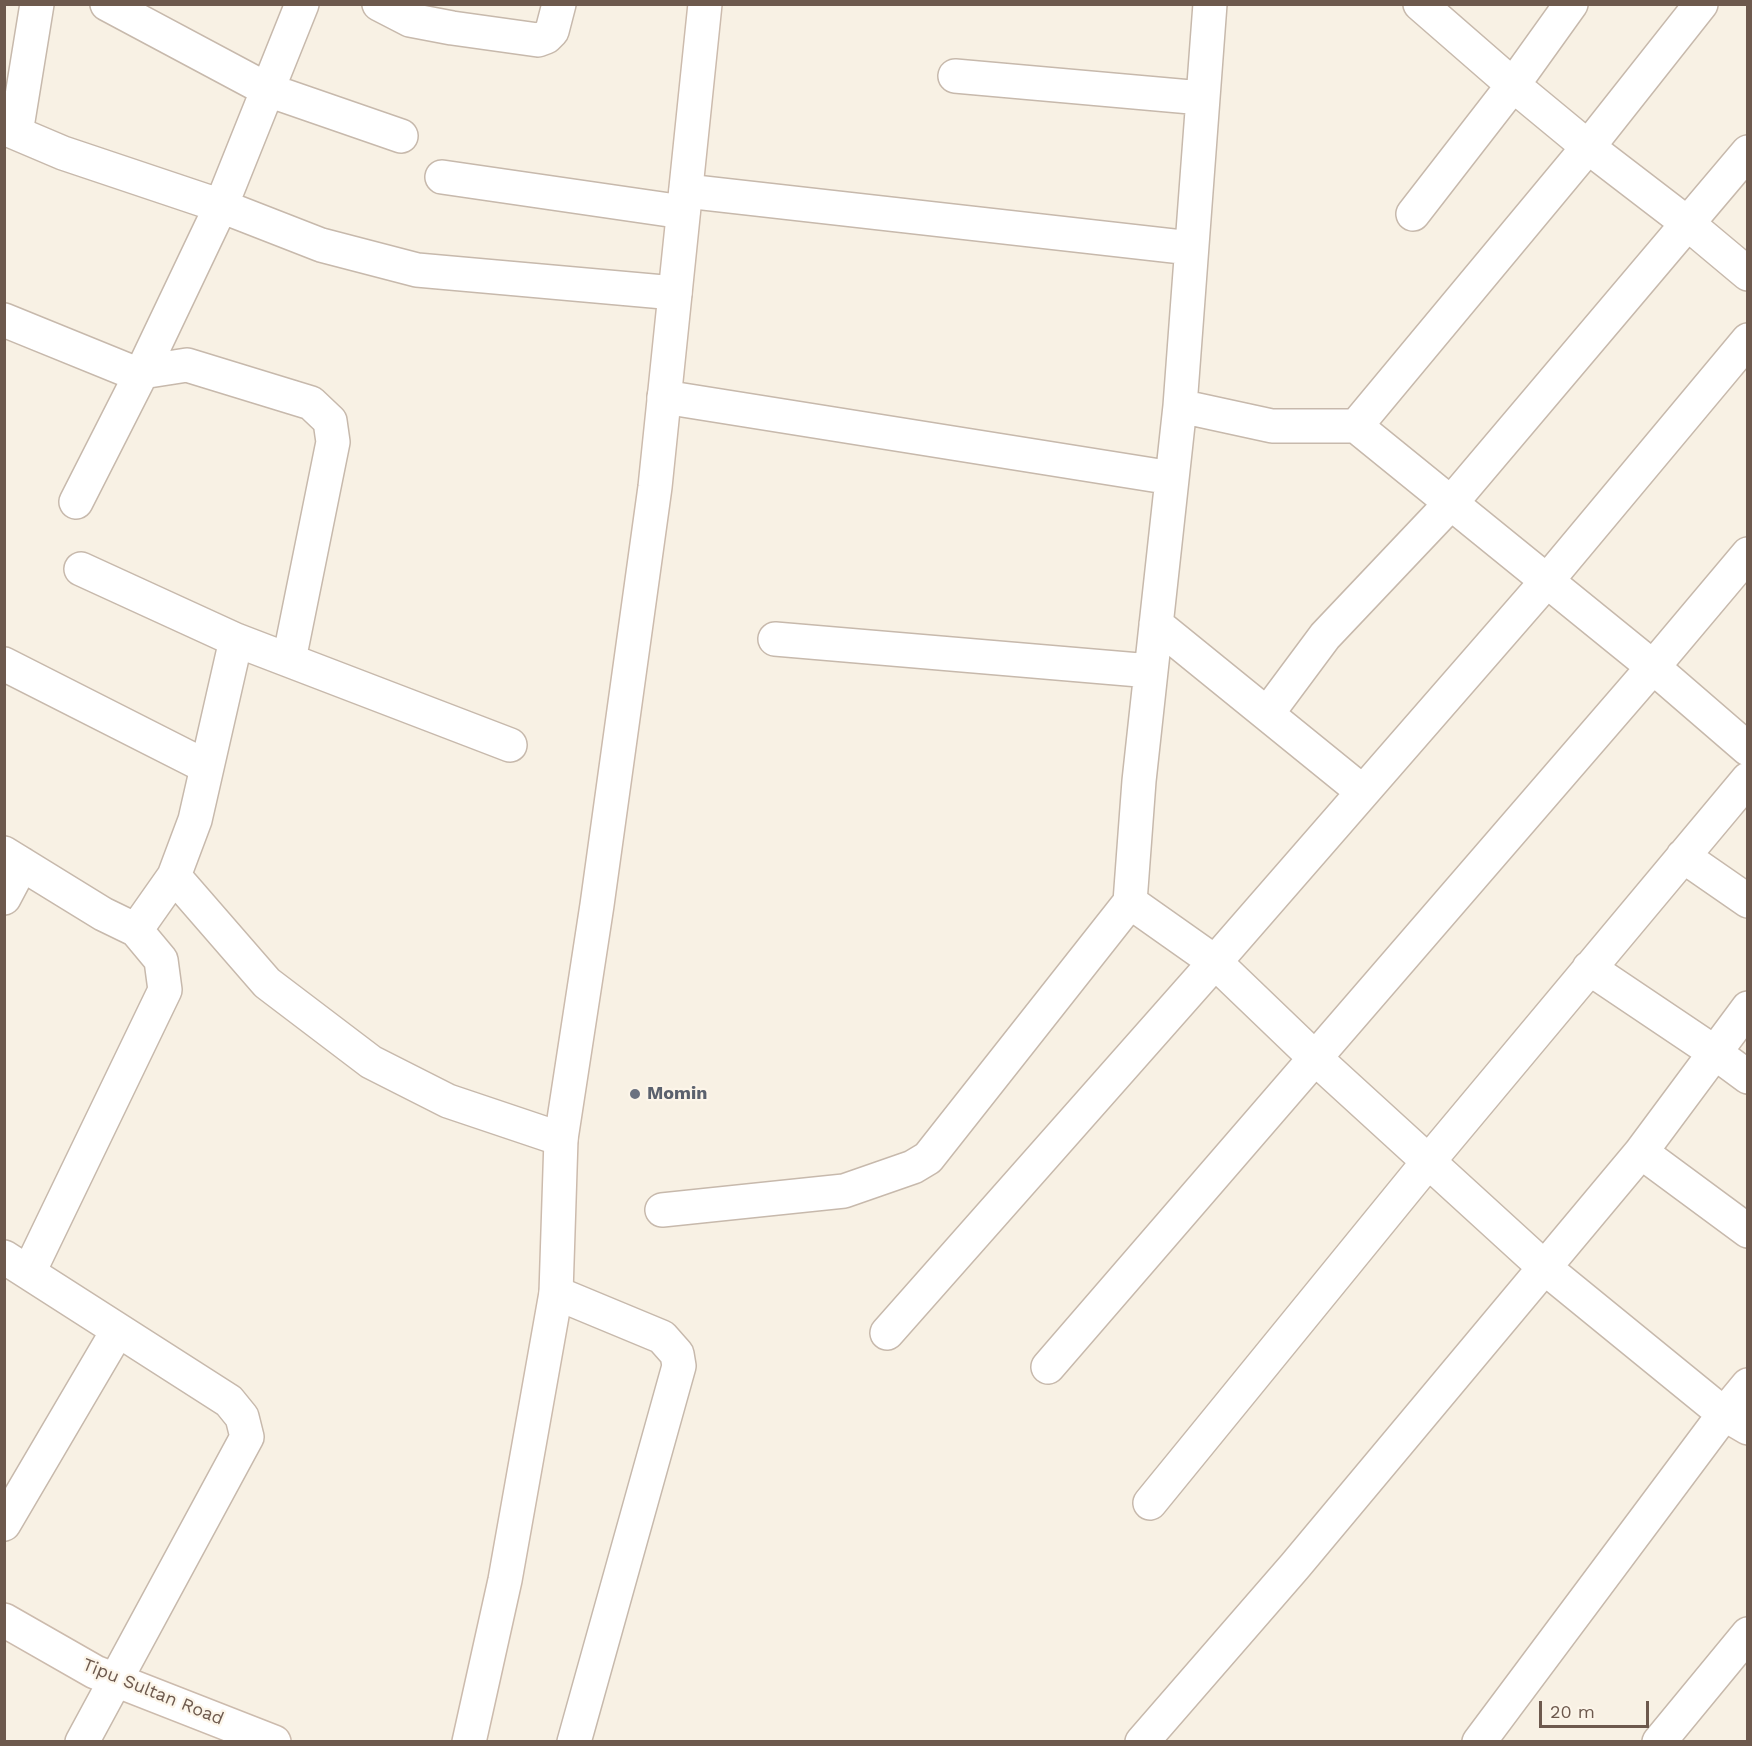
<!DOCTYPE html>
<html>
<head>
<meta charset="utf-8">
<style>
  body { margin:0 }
  #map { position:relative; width:1752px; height:1746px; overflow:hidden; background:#f8f1e4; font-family:"Work Sans",sans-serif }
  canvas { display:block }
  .frame { position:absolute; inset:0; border:6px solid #6d594d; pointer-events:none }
  .scale { position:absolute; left:1539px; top:1701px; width:110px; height:27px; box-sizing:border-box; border:3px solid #6d594d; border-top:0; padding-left:8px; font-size:18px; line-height:21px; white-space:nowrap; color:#6d594d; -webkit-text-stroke:4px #fcf5e9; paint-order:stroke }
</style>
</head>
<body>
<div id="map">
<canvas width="1752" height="1746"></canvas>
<div class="frame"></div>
<div class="scale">20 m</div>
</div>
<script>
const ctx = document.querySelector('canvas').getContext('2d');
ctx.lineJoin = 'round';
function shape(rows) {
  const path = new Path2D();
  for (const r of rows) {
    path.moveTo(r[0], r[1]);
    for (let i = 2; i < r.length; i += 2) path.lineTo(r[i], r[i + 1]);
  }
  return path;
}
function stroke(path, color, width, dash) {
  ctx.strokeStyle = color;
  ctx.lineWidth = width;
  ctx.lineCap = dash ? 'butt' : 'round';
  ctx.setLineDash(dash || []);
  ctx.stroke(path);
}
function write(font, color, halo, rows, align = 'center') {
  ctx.font = font + ' "Work Sans",sans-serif';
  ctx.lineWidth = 4.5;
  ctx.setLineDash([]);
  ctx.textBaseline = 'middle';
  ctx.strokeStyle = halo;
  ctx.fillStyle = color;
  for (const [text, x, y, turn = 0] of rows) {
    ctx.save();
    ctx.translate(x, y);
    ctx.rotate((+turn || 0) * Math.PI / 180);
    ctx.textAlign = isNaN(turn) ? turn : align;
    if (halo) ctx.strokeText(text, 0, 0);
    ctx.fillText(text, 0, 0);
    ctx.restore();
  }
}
const street = shape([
  [107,4,268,90,401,136],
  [379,4,410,20,452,28,538,40,546,37,552,31,559,4],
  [1210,4,1180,406,1139,781,1130,902,1215,962,1315,1058,1545,1268,1724,1414,1479,1742],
  [1420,4,1513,85,1588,147,1687,223,1748,274],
  [955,76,1202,98],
  [4,128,63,153,221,206,321,245,417,270,675,293],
  [16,133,37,4],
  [442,177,683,212],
  [686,191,1191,248],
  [1413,214,1513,85,1571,4],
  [4,320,127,370,142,372,187,365,311,403,330,421,333,442,289,660],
  [664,397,1172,478],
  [1180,406,1272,426,1356,426,1653,667,1748,749],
  [1356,426,1588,147,1701,4],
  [76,502,142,372,221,206,302,4],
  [81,569,236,640,510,745],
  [1156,624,1363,792],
  [775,639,1151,671],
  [4,664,207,767],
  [1267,714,1325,636,1451,503,1748,152],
  [4,853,103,914,136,930,161,960,165,990,29,1272],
  [1683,856,1748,901],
  [174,876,267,983,371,1062,448,1101,561,1139],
  [4,898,22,864],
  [136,930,174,876,195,820,236,640],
  [1589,968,1714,1052,1748,1077],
  [1641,1152,1748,1231],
  [662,1210,844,1191,913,1167,928,1158,1130,902],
  [4,1257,229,1401,242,1417,247,1437,82,1742],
  [556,1293,662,1337,677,1354,679,1366,574,1742],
  [887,1333,1215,962,1546,582,1748,340],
  [1048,1367,1653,667,1748,554],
  [1150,1503,1428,1162,1748,779],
  [4,1524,118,1330],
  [1142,1742,1295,1566,1641,1152,1748,1008],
  [1659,1742,1748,1634]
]);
const secondary = shape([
  [1748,1385,1724,1414,1748,1428],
  [4,1620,95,1672,274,1742],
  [469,1742,505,1580,556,1293,561,1139,597,905,655,487,705,4]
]);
stroke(street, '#c7b9ac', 36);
stroke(secondary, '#ccbbad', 36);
stroke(street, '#fff', 33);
stroke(secondary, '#fff', 33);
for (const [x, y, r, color] of [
  [635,1094,6,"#6b7280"]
]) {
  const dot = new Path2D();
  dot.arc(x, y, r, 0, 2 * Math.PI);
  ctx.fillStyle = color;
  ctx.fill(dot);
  stroke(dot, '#fcf5e9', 2);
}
write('bold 18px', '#5b616d', '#fcf5e9', [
  ["Momin",647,1094]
], 'left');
write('18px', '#6d594d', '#fcf5e9', [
  ["Tipu Sultan Road",153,1692,22]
]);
</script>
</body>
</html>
